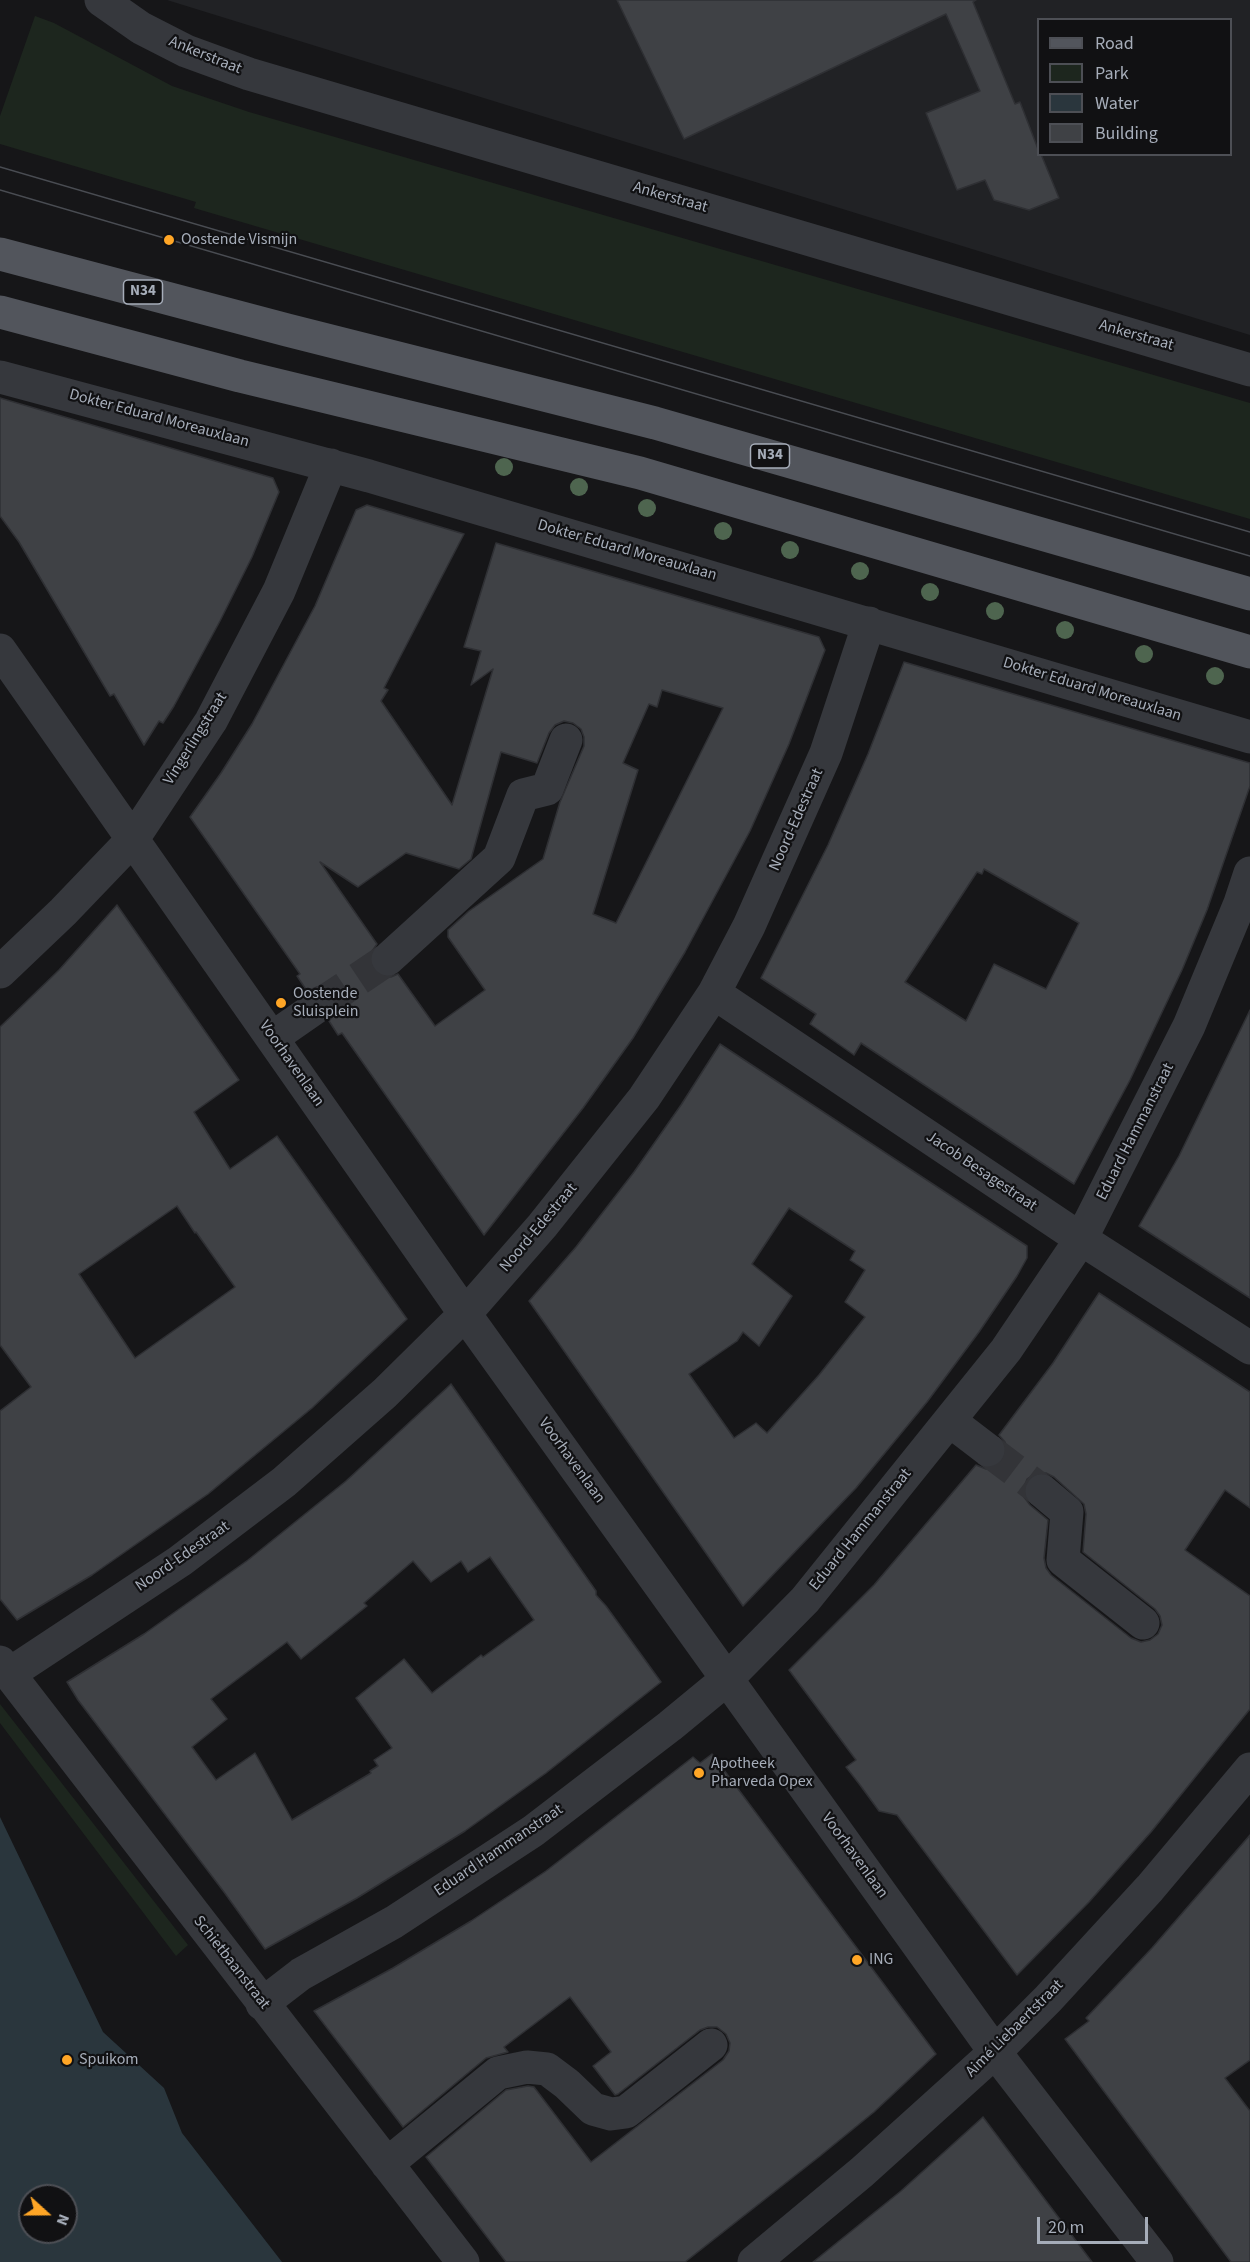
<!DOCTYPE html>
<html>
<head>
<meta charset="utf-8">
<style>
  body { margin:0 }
  #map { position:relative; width:1250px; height:2262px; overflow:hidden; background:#161618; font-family:"Source Sans 3",sans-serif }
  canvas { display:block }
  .legend { position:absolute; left:1037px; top:18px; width:195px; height:138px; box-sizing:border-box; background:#111113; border:2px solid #4d4f55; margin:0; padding:8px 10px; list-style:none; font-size:18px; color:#a6adb9 }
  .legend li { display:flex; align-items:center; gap:12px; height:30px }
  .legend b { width:30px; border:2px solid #4d4f55 }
  .north { position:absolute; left:18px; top:2184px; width:60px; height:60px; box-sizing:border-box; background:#111113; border:2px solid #4d4f55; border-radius:50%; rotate:111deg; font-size:16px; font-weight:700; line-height:24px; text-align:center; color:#a6adb9 }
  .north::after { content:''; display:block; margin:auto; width:21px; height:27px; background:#ffa626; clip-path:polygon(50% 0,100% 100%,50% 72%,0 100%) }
  .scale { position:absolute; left:1037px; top:2217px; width:111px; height:27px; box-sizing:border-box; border:3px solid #a6adb9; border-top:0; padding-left:8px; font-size:18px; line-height:21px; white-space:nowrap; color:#a6adb9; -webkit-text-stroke:4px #111113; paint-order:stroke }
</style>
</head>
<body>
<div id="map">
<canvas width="1250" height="2262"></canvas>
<ul class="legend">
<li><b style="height:8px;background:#52555c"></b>Road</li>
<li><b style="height:16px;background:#1d261e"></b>Park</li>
<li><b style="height:16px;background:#2a363d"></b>Water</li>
<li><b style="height:16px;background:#3f4145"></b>Building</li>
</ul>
<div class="north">N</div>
<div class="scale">20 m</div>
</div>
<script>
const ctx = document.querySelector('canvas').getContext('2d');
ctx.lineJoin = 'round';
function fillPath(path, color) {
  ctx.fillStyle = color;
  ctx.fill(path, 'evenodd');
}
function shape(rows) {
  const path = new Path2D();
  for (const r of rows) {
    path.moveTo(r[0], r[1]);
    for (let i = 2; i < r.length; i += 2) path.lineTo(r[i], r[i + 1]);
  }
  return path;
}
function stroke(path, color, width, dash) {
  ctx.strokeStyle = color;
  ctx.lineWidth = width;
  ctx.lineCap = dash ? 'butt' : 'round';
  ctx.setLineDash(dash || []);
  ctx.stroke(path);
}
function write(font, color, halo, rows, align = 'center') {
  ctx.font = font + ' "Source Sans 3",sans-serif';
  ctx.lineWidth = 4.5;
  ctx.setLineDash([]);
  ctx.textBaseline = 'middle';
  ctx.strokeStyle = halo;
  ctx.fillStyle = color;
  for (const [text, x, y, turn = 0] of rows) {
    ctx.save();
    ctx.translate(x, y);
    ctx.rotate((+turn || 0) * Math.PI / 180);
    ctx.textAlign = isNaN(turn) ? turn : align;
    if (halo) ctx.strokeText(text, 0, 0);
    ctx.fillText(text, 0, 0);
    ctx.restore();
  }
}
fillPath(shape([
  [167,0,1250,0,1250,335],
  [1038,20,1230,20,1230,154,1038,154]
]), '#212225');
fillPath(shape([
  [35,16,54,23,172,86,249,112,1250,403,1250,519,194,208,196,202,0,144,0,116],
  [0,1704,188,1945,176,1956,0,1723]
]), '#1d261e');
fillPath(shape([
  [0,1817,103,2032,164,2088,182,2133,282,2262,0,2262],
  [30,2196,66,2196,66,2232,30,2232]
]), '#2a363d');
const building = shape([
  [617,0,976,0,973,2,1015,104,1020,102,1038,149,1038,154,1041,154,1059,198,1029,210,994,200,985,180,957,190,926,113,980,91,946,14,684,139,617,0],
  [0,398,273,478,279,492,252,557,220,621,174,706,163,723,159,721,144,745,114,694,110,696,19,542,0,516,0,398],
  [367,505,464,534,384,688,388,690,381,701,452,805,493,669,471,685,481,651,464,647,496,543,819,637,825,650,789,744,750,831,685,952,633,1038,583,1108,484,1235,342,1033,338,1035,329,1021,335,1014,337,1005,333,995,326,989,317,987,307,991,297,976,300,974,190,817,221,773,252,724,315,606,356,510,367,505],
  [662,690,723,708,616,923,593,914,638,770,623,763,649,704,657,707,662,690],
  [564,721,573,723,581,729,584,737,584,746,560,802,543,859,469,911,448,930,448,937,485,990,435,1026,398,974,391,977,383,977,374,971,370,962,370,954,377,944,320,862,358,887,406,853,459,869,471,859,501,752,537,763,549,733,555,725,564,721],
  [904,662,1250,763,1250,786,1207,910,1182,970,1130,1080,1074,1184,861,1043,854,1055,810,1024,816,1014,761,978,828,845,868,754,904,662],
  [984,869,1079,923,1046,989,994,964,966,1021,905,982,977,872,982,874,984,869],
  [117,905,239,1080,194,1112,230,1169,277,1136,407,1319,312,1408,208,1494,92,1575,17,1620,0,1599,0,1411,31,1387,0,1345,0,1027,59,970,117,905],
  [177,1206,195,1233,196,1232,235,1287,135,1358,79,1274,177,1206],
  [1250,1010,1250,1298,1139,1226,1179,1156,1250,1010],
  [720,1044,1027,1246,1027,1258,1017,1276,979,1332,927,1402,856,1488,743,1606,529,1301,576,1247,634,1172,681,1105,720,1044],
  [789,1208,855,1251,850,1260,865,1270,845,1302,865,1317,819,1375,767,1433,756,1423,734,1438,689,1374,737,1341,743,1332,759,1346,792,1296,752,1264,789,1208],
  [1099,1293,1250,1392,1250,1508,1225,1490,1185,1550,1250,1596,1250,1709,1151,1832,1089,1902,1017,1975,897,1815,879,1811,860,1785,846,1767,856,1760,789,1670,874,1585,976,1465,986,1469,996,1467,1002,1462,1007,1452,1005,1442,999,1435,1053,1363,1099,1293],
  [1036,1473,1046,1473,1054,1477,1084,1504,1086,1514,1083,1552,1155,1609,1160,1616,1162,1625,1158,1634,1150,1640,1141,1642,1131,1638,1051,1575,1046,1568,1044,1558,1048,1520,1030,1505,1024,1497,1024,1488,1027,1479,1036,1473],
  [451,1384,596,1591,596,1595,606,1606,661,1682,546,1773,465,1831,357,1898,265,1949,224,1892,78,1700,67,1682,144,1634,248,1560,346,1481,451,1384],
  [490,1557,534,1620,483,1657,481,1655,432,1693,404,1659,356,1698,392,1748,374,1760,378,1766,370,1771,371,1773,292,1820,255,1753,216,1780,192,1747,227,1719,211,1699,287,1642,301,1659,367,1606,364,1603,413,1561,431,1582,461,1561,468,1572,490,1557],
  [712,1754,936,2054,874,2112,820,2156,685,2262,506,2262,426,2157,506,2090,528,2086,534,2087,591,2162,723,2060,729,2051,730,2043,726,2034,717,2027,708,2027,700,2030,618,2094,615,2095,593,2066,611,2052,570,1997,504,2047,508,2052,486,2058,403,2127,314,2011,393,1968,471,1921,546,1871,693,1757,700,1763,712,1754],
  [1250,1835,1250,2060,1225,2078,1250,2111,1250,2262,1231,2262,1065,2039,1089,2021,1086,2018,1152,1948,1250,1835],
  [983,2117,1092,2262,813,2262,901,2191,983,2117]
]);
fillPath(building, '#3f4145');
stroke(building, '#2f3034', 1.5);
stroke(shape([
  [318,1006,388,959],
  [988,1450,1042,1491]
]), '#333438', 33, [33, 16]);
stroke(shape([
  [101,0,141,28,186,51,249,74,1250,370],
  [0,377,369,476,1250,737],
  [0,650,465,1314,727,1679,995,2052,1157,2262],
  [388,959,499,858,523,795,547,789,566,740],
  [0,972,63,912,133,839,211,721,279,591,331,465],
  [714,993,1081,1239,1250,1348],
  [272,1038,318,1006],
  [950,1421,988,1450],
  [1042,1491,1067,1512,1063,1560,1143,1623],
  [0,1662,463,2262],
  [9,1674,180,1561,284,1482,385,1393,465,1314,542,1226,644,1098,714,993,749,926,826,753,869,623],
  [262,2004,301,1974,394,1922,533,1831,670,1726,727,1679,805,1600,1006,1350,1081,1239,1189,1026,1240,903,1250,873],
  [387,2164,498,2073,527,2067,547,2069,567,2084,593,2109,611,2114,626,2112,711,2045],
  [754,2262,862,2172,995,2052,1048,1999,1150,1888,1250,1769]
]), '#36383d', 33);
stroke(shape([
  [0,254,287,330,655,423,1250,594],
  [0,312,240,376,640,473,1250,652]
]), '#52555c', 33);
stroke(shape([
  [0,167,1250,532],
  [0,190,1250,556]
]), '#494c52', 1.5);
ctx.fillStyle = '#4e654f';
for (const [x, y] of [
  [504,467],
  [579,487],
  [647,508],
  [723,531],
  [790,550],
  [860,571],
  [930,592],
  [995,611],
  [1065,630],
  [1144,654],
  [1215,676]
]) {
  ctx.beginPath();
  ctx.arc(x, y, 9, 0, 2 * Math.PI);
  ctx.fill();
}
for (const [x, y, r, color] of [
  [169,240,6,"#ffa626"],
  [281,1003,6,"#ffa626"],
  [699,1773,6,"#ffa626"],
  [857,1960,6,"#ffa626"],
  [67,2060,6,"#ffa626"]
]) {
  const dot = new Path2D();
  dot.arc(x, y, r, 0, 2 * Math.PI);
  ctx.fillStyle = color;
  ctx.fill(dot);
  stroke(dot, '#111113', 2);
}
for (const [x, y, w] of [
  [143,292,39],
  [770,456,39]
]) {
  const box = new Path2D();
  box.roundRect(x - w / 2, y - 12, w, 24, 4.5);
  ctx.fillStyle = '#111113';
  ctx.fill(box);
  stroke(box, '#a6adb9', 1.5);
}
write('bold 15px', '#a6adb9', null, [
  ["N34",143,292],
  ["N34",770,456]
]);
write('16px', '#a6adb9', '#111113', [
  ["Ankerstraat",205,56,22],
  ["Ankerstraat",670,198,16],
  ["Ankerstraat",1136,336,16],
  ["Dokter Eduard Moreauxlaan",159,419,15],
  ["Dokter Eduard Moreauxlaan",627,551,16],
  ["Dokter Eduard Moreauxlaan",1092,690,17],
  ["Vingerlingstraat",196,739,-58],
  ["Noord-Edestraat",797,820,-66],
  ["Voorhavenlaan",291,1064,55],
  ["Eduard Hammanstraat",1136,1132,-63],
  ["Jacob Besagestraat",981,1172,34],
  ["Noord-Edestraat",539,1228,-50],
  ["Voorhavenlaan",571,1461,54],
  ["Eduard Hammanstraat",861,1530,-51],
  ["Noord-Edestraat",183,1557,-35],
  ["Eduard Hammanstraat",499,1851,-34],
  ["Voorhavenlaan",854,1856,54],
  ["Schietbaanstraat",231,1963,52],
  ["Aimé Liebaertstraat",1015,2029,-45]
]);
write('16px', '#a6adb9', '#111113', [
  ["Oostende Vismijn",181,240],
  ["Oostende",293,994],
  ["Sluisplein",293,1012],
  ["Apotheek",711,1764],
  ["Pharveda Opex",711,1782],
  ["ING",869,1960],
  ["Spuikom",79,2060]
], 'left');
</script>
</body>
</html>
